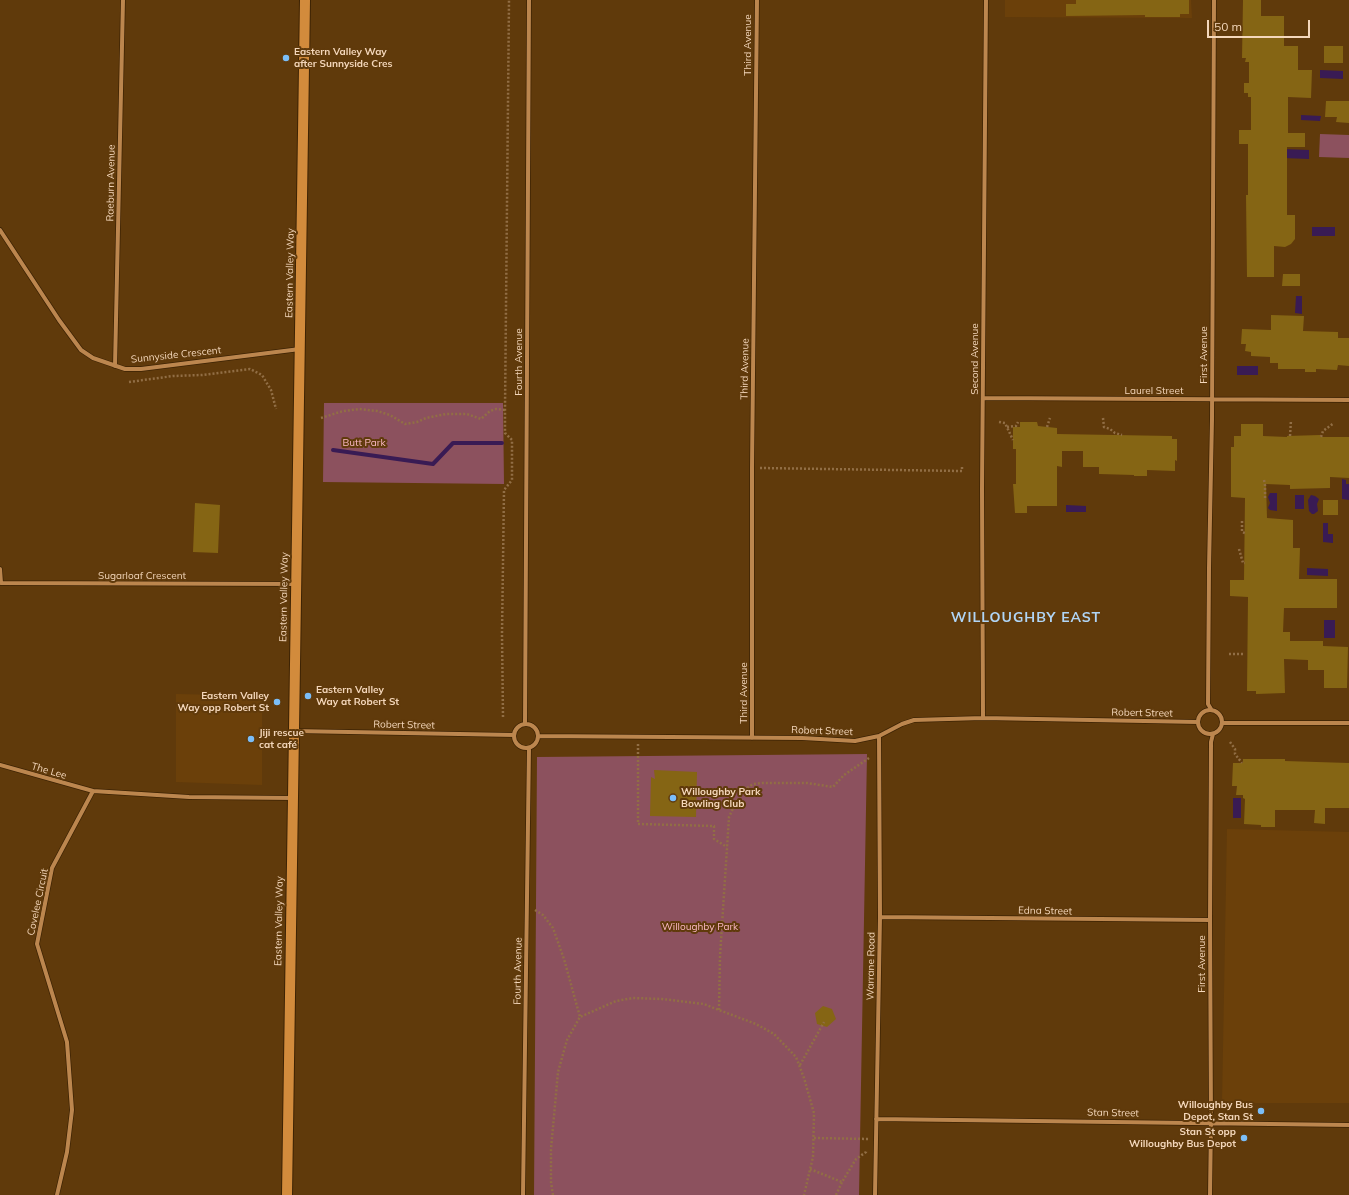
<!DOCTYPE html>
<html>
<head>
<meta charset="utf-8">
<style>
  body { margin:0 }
  #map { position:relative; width:1349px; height:1195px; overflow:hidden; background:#603a0b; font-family:Mulish,sans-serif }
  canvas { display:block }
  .scale { position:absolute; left:1207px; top:20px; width:103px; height:18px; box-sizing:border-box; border:2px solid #f4d7bb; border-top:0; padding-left:5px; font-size:12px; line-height:14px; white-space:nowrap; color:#f4d7bb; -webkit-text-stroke:3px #603a0b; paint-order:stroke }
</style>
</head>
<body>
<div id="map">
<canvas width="1349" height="1195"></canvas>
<div class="scale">50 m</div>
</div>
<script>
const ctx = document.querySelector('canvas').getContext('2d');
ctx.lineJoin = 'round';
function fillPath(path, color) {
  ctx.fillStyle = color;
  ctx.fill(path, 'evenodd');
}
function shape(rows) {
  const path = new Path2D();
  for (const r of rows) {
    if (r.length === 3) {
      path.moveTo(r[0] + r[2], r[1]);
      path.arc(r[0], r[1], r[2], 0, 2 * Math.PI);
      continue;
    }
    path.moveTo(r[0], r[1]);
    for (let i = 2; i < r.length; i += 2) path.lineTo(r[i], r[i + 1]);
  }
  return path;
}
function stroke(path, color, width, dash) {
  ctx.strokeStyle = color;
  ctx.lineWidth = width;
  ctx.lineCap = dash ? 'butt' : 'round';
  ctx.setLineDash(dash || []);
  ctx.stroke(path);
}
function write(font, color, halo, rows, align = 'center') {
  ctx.font = font + ' Mulish,sans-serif';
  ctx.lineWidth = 4;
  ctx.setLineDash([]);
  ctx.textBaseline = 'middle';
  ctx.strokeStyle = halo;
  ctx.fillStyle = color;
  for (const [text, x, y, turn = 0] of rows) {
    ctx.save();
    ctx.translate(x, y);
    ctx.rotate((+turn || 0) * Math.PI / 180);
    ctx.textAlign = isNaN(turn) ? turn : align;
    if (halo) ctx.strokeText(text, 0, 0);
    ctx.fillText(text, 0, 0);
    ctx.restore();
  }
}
fillPath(shape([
  [1005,0,1191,0,1192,18,1005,17],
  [176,694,262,696,262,785,176,782],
  [1227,829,1349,832,1349,1103,1222,1103]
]), '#6b400a');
fillPath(shape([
  [1320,134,1349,135,1349,158,1319,157],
  [324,403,503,403,504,484,323,482],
  [867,754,859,1195,534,1195,537,757]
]), '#8c515e');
fillPath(shape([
  [1320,70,1343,71,1343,79,1320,78],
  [1301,115,1321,116,1320,121,1301,120],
  [1283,149,1309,150,1309,159,1283,158],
  [1312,227,1335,227,1335,236,1312,236],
  [1296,296,1302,296,1302,314,1295,313],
  [1237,366,1258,366,1258,375,1237,375],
  [1342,479,1346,480,1346,484,1349,484,1349,500,1342,499],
  [1270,493,1277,493,1277,511,1270,510,1268,508,1270,503,1268,497],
  [1295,495,1304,495,1304,509,1295,509],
  [1311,495,1315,496,1319,499,1317,504,1318,511,1314,514,1312,514,1309,511,1308,500],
  [1066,505,1086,506,1086,512,1066,512],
  [1323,523,1328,523,1328,534,1333,534,1333,543,1323,542],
  [1307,568,1328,569,1328,576,1307,575],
  [1324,620,1335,620,1335,638,1324,638],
  [1233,798,1241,798,1241,818,1233,818]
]), '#391b54');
stroke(shape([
  [333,450,433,464,453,443,502,443]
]), '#391b54', 4);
fillPath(shape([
  [1076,0,1189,0,1189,14,1180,14,1180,17,1145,17,1145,15,1066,16,1066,4,1076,4],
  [1243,0,1261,0,1261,16,1284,16,1284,46,1298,46,1298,70,1312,70,1311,98,1288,97,1288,133,1305,133,1305,147,1287,147,1287,215,1295,215,1295,239,1291,244,1285,247,1274,246,1274,277,1247,277,1246,195,1248,195,1248,144,1239,144,1239,130,1251,130,1251,97,1248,97,1248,93,1244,93,1244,83,1249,83,1249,62,1245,62,1246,58,1242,58],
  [1324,46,1343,46,1343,63,1324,63],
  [1326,101,1349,101,1349,123,1336,122,1337,117,1325,117],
  [1283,274,1300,274,1300,286,1282,286],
  [1271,315,1304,316,1303,331,1338,332,1338,338,1349,338,1349,366,1338,365,1337,370,1316,369,1316,372,1305,372,1305,369,1278,369,1278,363,1270,363,1270,357,1251,356,1251,352,1245,351,1246,344,1241,344,1242,329,1271,330],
  [1020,422,1037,422,1038,426,1057,428,1057,434,1172,436,1172,439,1177,439,1177,461,1175,460,1175,471,1147,470,1147,476,1134,476,1134,475,1099,474,1099,467,1083,467,1083,451,1062,451,1062,467,1057,466,1057,506,1027,506,1027,513,1015,513,1013,484,1016,484,1016,449,1013,449,1013,427,1020,427],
  [1241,424,1263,424,1263,436,1287,437,1287,436,1320,435,1320,437,1349,437,1349,478,1330,477,1330,488,1290,489,1290,485,1266,484,1267,518,1293,520,1293,548,1300,548,1299,579,1337,579,1337,608,1284,608,1283,632,1290,632,1290,641,1323,641,1323,646,1348,647,1347,688,1324,688,1324,670,1308,670,1308,660,1284,659,1285,693,1256,694,1256,691,1247,691,1248,597,1230,596,1230,580,1244,580,1245,498,1231,497,1231,447,1234,447,1234,436,1241,436],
  [1323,500,1338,500,1338,515,1323,515],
  [195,503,220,505,218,553,193,552],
  [1243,759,1285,759,1285,761,1349,763,1349,808,1325,808,1325,824,1314,823,1315,810,1275,810,1275,827,1261,827,1261,825,1244,824,1245,799,1243,798,1243,795,1236,795,1237,786,1232,786,1233,763,1243,763],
  [654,770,697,772,696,817,650,816,651,777,655,779],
  [823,1006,832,1009,836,1019,827,1027,817,1024,815,1013]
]), '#856514');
const street = shape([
  [0,230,59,320,81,350,93,358,125,369,141,369,300,349],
  [115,366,123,0],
  [983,398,1349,400],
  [0,569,1,583,297,584],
  [1211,709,1208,704,1209,568,1212,419,1214,0],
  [1210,722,12],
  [983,718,982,489,986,0],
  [1223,723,1349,723],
  [526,736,12],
  [525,724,529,0],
  [294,731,514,735],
  [538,736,802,738,855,741,879,736,902,724,914,720,983,718,1198,722],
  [752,738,752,468,757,0],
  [0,765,93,791],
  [880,917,1210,920],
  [876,1119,1349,1125],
  [57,1195,67,1152,72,1110,67,1042,37,944,52,868,93,791,189,797,292,798],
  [523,1195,529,748],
  [875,1195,880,917,879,736],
  [1210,1195,1211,1122,1210,920,1211,742,1213,734]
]);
const primary = shape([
  [287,1195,305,0]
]);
stroke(street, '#3d2304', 5.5);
stroke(primary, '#3d2304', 12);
stroke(shape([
  [129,382,173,376,202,375,250,369,262,375,271,390,276,409],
  [321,418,343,411,359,409,377,411,390,415,405,424,417,422,426,418,446,414,467,414,481,419,490,411,496,409,505,410],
  [1103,418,1104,427,1110,429,1115,433,1122,435],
  [999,422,1005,423,1013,440],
  [1007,427,1016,426,1018,422],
  [1047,427,1050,418],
  [1290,436,1291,420],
  [1321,437,1323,431,1334,423],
  [760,468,962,471,962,465],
  [1264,480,1265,485,1265,500],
  [1242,521,1242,532,1245,533],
  [1239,549,1243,563,1245,563],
  [1229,654,1245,654],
  [503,717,502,634,504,490,512,480,512,440,505,433,505,410,509,0],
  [1230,742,1235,749,1235,754,1242,763],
  [638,744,638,824,714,826,714,839,727,847],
  [535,910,543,915,553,928,564,959,580,1017],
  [719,1010,720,956,729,817,736,802,744,790,753,784,762,783,807,783,833,787,844,775,869,758],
  [800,1065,824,1022],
  [814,1138,869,1139],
  [810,1169,842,1182,856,1159,866,1152,866,1150],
  [553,1195,551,1182,551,1149,558,1072,567,1040,580,1017,616,1001,633,998,662,999,704,1004,719,1010,756,1024,774,1034,796,1057,804,1078,814,1113,813,1157,804,1195],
  [836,1195,842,1182]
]), '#916e45', 2.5, [2, 2]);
stroke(street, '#bc864e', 4);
stroke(primary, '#d28b3c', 10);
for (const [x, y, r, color] of [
  [286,58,4,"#7bbef8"],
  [308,696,4,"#7bbef8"],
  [277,702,4,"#7bbef8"],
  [251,739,4,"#7bbef8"],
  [673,798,4,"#7bbef8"],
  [1261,1111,4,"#7bbef8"],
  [1244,1138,4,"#7bbef8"]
]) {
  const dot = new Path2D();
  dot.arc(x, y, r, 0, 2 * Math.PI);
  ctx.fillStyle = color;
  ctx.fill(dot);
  stroke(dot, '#603a0b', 1.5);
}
write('10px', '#f4d7bb', '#603a0b', [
  ["Third Avenue",748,45,-90],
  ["Raeburn Avenue",111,183,-89],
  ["Eastern Valley Way",290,273,-89],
  ["Sunnyside Crescent",176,355,-6],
  ["First Avenue",1204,355,-90],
  ["Second Avenue",975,359,-90],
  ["Fourth Avenue",519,362,-90],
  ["Third Avenue",745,369,-89],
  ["Laurel Street",1154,391],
  ["Sugarloaf Crescent",142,576],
  ["Eastern Valley Way",284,597,-89],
  ["Third Avenue",744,693,-90],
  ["Robert Street",1142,713,1],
  ["Robert Street",404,725,1],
  ["Robert Street",822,731,2],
  ["The Lee",49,771,16],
  ["Covelee Circuit",38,902,-78],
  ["Edna Street",1045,911,1],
  ["Eastern Valley Way",279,921,-89],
  ["First Avenue",1202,964,-90],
  ["Warrane Road",871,966,-89],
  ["Fourth Avenue",518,971,-89],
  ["Stan Street",1113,1113,1]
]);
write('bold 10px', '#f4d7bb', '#603a0b', [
  ["Eastern Valley Way",294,52],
  ["after Sunnyside Cres",294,64],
  ["Eastern Valley",316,690],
  ["Way at Robert St",316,702],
  ["Eastern Valley",269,696,"right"],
  ["Way opp Robert St",269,708,"right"],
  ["Jiji rescue",259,733],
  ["cat café",259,745],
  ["Willoughby Park",681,792],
  ["Bowling Club",681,804],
  ["Willoughby Bus",1253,1105,"right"],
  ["Depot, Stan St",1253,1117,"right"],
  ["Stan St opp",1236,1132,"right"],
  ["Willoughby Bus Depot",1236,1144,"right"]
], 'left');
write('10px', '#fcbac7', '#603a0b', [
  ["Butt Park",364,443],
  ["Willoughby Park",700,927]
]);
ctx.letterSpacing = '1px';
write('bold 14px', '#b0d5f6', '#603a0b', [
  ["WILLOUGHBY EAST",1026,618]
]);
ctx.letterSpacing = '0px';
</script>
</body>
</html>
